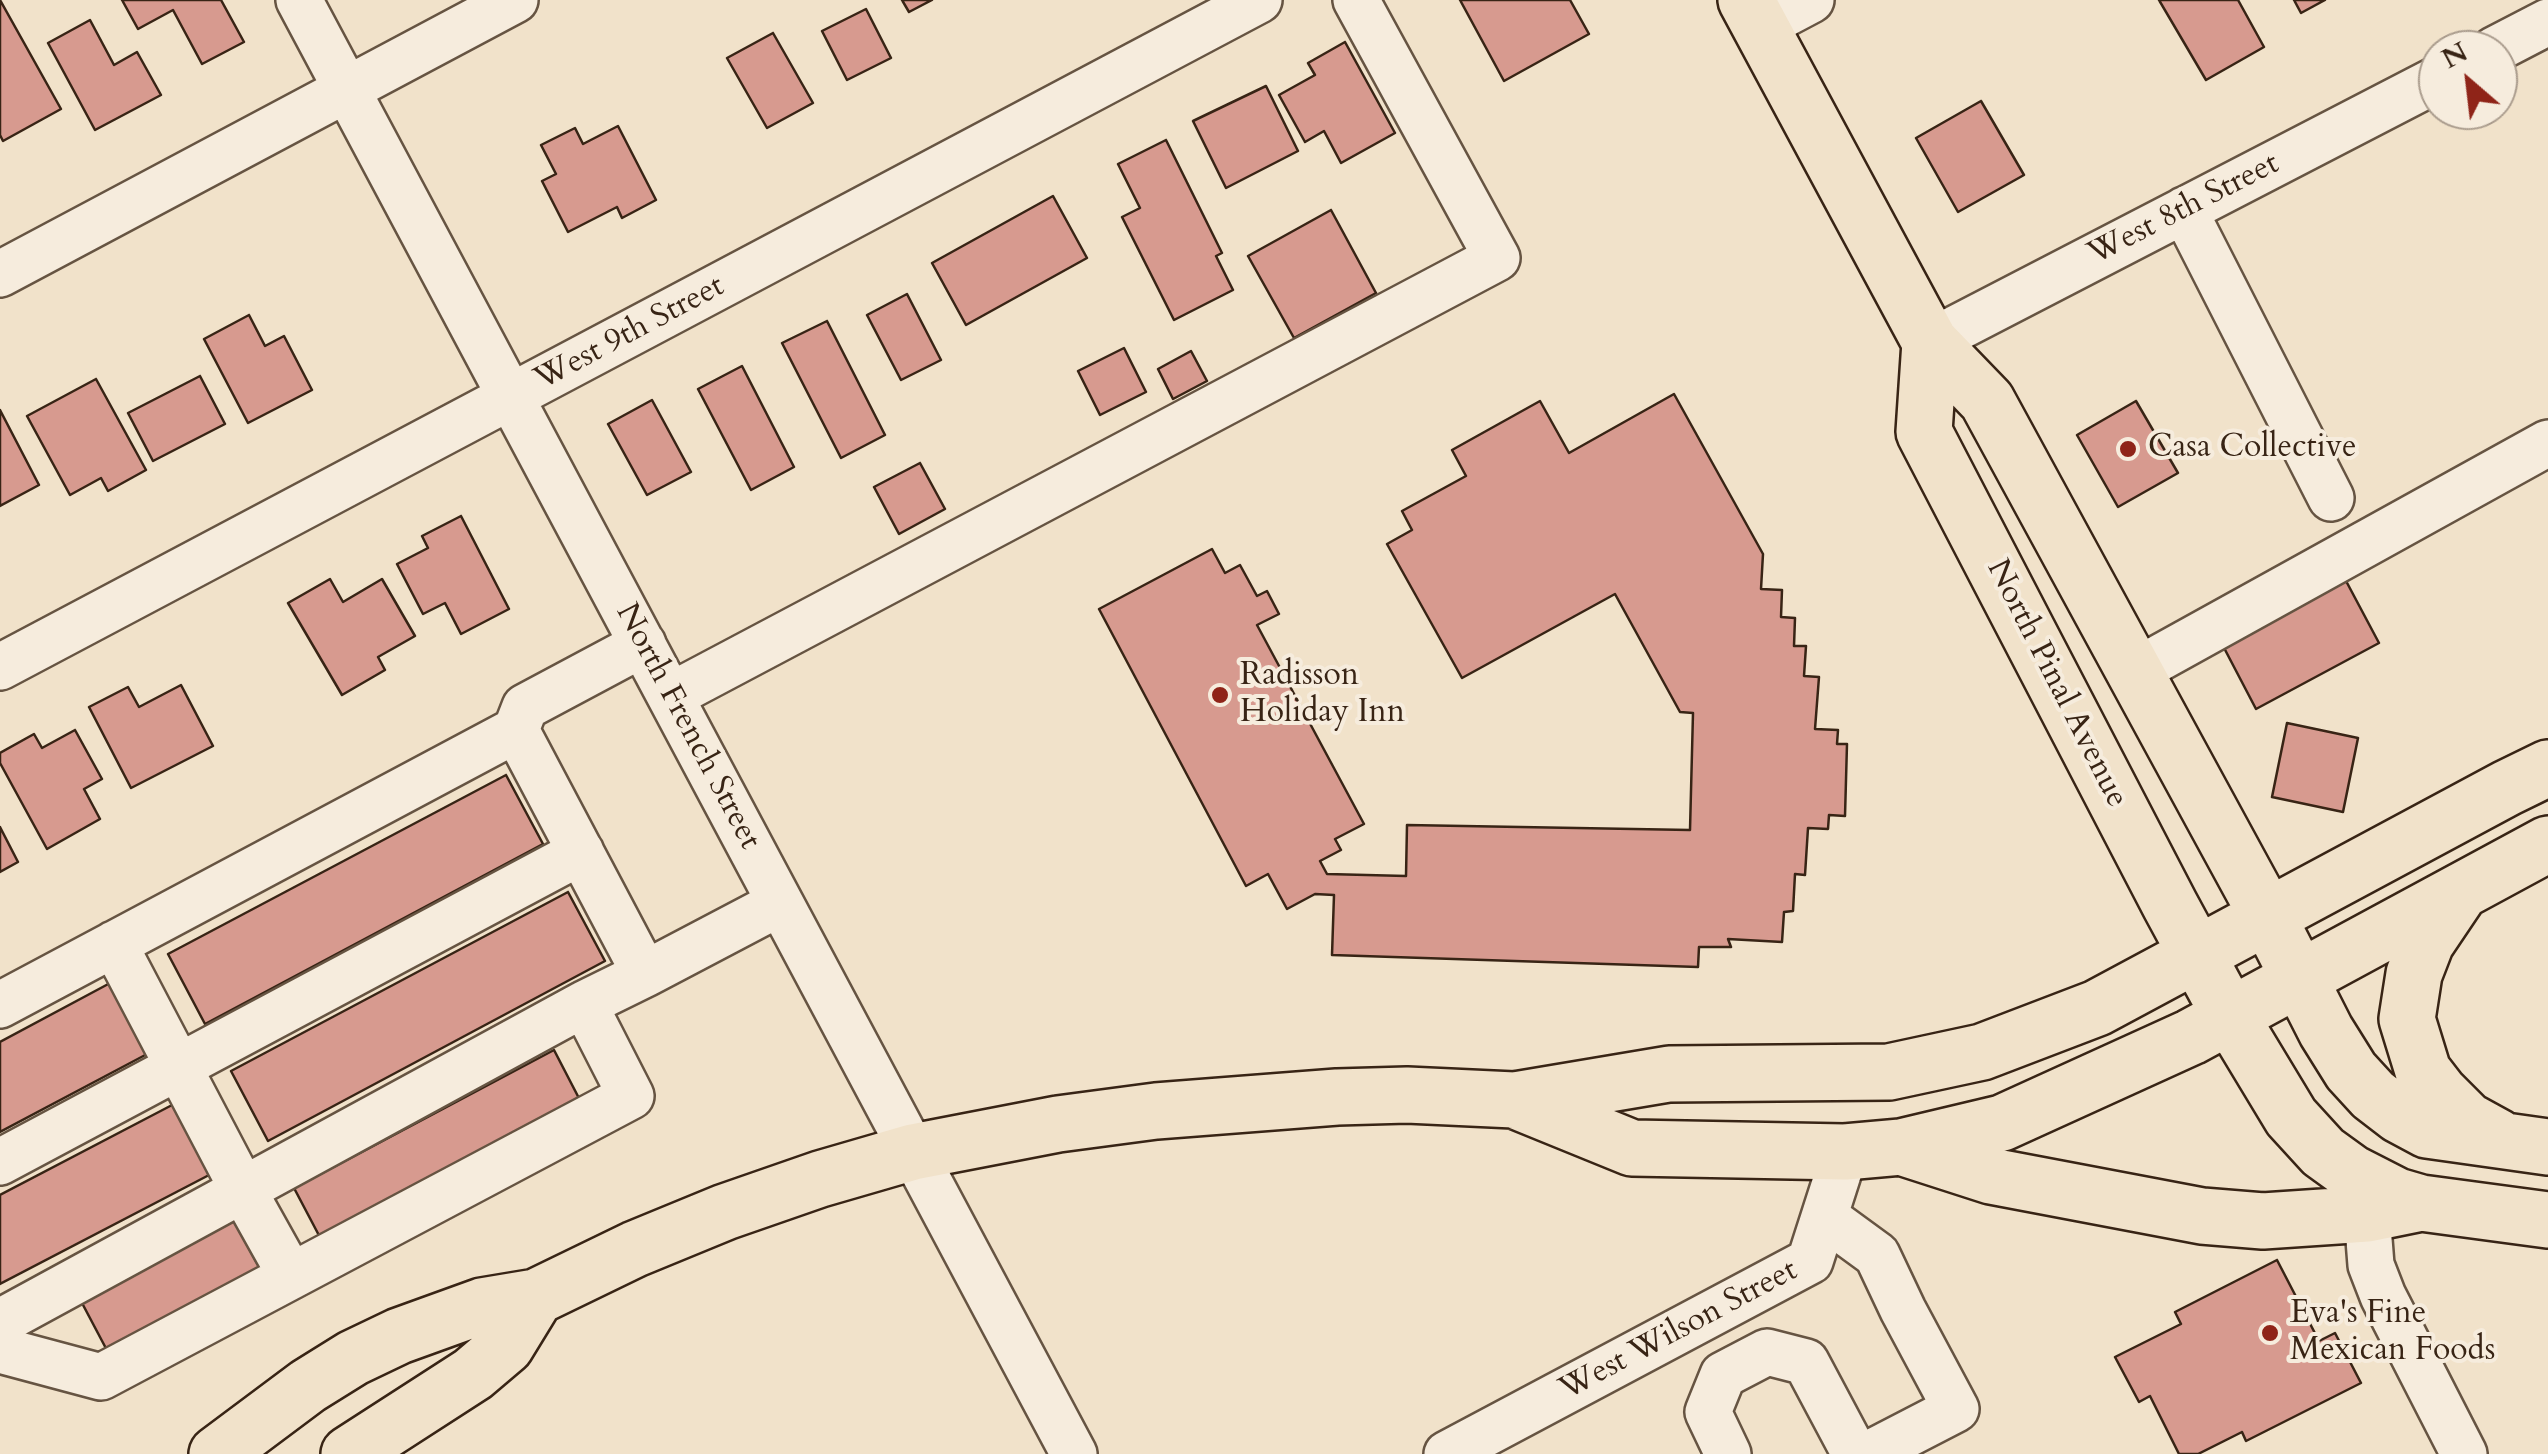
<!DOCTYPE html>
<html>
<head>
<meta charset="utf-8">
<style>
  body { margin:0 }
  #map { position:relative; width:2548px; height:1454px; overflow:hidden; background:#f1e2ca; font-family:Cardo,serif }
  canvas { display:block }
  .north { position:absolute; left:2418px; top:30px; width:100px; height:100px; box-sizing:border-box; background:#f6ecdd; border:2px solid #aa9c8d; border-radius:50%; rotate:332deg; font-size:28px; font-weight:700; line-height:40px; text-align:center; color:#382415 }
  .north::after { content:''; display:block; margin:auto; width:35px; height:45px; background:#8f2418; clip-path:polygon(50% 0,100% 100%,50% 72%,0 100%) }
</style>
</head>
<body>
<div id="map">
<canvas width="2548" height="1454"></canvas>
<div class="north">N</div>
</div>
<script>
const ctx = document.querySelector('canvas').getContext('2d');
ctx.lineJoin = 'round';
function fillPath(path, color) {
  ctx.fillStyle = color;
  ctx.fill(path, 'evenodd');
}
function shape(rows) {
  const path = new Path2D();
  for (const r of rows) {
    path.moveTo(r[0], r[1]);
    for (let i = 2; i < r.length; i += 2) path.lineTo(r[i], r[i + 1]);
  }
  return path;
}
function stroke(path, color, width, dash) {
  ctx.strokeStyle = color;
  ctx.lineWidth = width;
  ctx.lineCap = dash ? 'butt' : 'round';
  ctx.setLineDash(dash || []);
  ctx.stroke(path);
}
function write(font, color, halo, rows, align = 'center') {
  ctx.font = font + ' Cardo,serif';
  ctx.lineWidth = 8;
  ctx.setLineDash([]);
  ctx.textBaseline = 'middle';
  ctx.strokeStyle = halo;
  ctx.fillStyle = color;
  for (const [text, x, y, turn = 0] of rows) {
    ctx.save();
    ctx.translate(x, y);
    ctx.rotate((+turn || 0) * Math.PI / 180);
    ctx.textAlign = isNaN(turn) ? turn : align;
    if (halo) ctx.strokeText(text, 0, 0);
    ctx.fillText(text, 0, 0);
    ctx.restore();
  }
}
const building = shape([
  [0,0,61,109,3,141,0,135,0,0],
  [122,0,221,0,244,42,202,64,173,10,138,29,122,0],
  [902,0,932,0,909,12,902,0],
  [1460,0,1570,0,1589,34,1504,81,1460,0],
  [2159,0,2238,0,2264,47,2206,80,2159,0],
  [2294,0,2325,0,2301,13,2294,0],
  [866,9,891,58,847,80,822,31,866,9],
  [90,20,114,65,137,52,161,95,95,130,48,43,90,20],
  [773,33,813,103,767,128,727,58,773,33],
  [1345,42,1395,133,1341,163,1324,131,1305,142,1279,95,1315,75,1308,63,1345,42],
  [1266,86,1298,151,1226,188,1193,121,1266,86],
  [1981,101,2024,175,1958,212,1916,138,1981,101],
  [618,126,656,200,622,218,617,207,568,232,542,181,556,174,541,145,575,128,583,144,618,126],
  [1166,140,1222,253,1216,256,1233,290,1174,320,1122,217,1140,208,1118,164,1166,140],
  [1053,196,1087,258,966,325,932,263,1053,196],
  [1331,210,1376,293,1294,338,1248,256,1331,210],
  [907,294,941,360,901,380,867,315,907,294],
  [249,315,265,346,284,336,312,390,248,423,204,339,249,315],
  [827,321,885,435,841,458,782,343,827,321],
  [1124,348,1146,392,1100,415,1078,371,1124,348],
  [1191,351,1207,381,1173,399,1158,369,1191,351],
  [742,366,794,467,751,490,698,389,742,366],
  [200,376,225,424,153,461,128,413,200,376],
  [96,379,146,470,108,491,101,478,70,495,27,416,96,379],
  [1674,394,1763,554,1761,589,1782,590,1781,617,1795,618,1794,646,1806,646,1804,676,1819,677,1815,729,1838,730,1837,744,1847,744,1845,816,1829,815,1828,829,1808,828,1805,875,1795,874,1793,911,1784,912,1782,942,1728,939,1731,947,1699,947,1698,967,1332,955,1334,895,1315,894,1287,909,1268,874,1246,886,1099,609,1212,549,1225,573,1240,565,1257,596,1267,591,1279,614,1257,625,1364,824,1335,839,1341,850,1320,861,1327,874,1406,876,1407,825,1690,830,1693,713,1680,712,1615,594,1462,678,1387,544,1412,530,1402,511,1466,476,1452,450,1540,401,1569,453,1674,394],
  [652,400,691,472,647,495,608,424,652,400],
  [2136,401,2178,473,2118,507,2077,435,2136,401],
  [0,410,39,485,0,506,0,410],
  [920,463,945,509,899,534,874,487,920,463],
  [461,516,509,609,461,634,445,603,423,614,397,564,428,548,422,536,461,516],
  [330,579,343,602,382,579,415,636,378,657,385,670,342,695,288,603,330,579],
  [2345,579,2379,643,2256,709,2222,644,2345,579],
  [181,685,213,746,131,788,89,707,128,687,139,707,181,685],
  [2287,723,2358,738,2343,812,2272,797,2287,723],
  [75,730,102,779,84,789,100,819,47,849,0,763,0,753,34,734,42,748,75,730],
  [506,775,543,844,205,1024,168,954,506,775],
  [0,827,18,862,0,872,0,827],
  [568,892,605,961,268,1141,231,1071,568,892],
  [112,982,149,1053,0,1132,0,1042,112,982],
  [554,1050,583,1106,323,1243,294,1188,554,1050],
  [174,1104,211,1174,0,1284,0,1195,174,1104],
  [234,1221,263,1274,110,1356,82,1303,234,1221],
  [2277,1260,2319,1341,2335,1333,2361,1383,2246,1441,2242,1432,2198,1454,2179,1454,2150,1396,2139,1402,2115,1357,2181,1324,2175,1312,2277,1260]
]);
fillPath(building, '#d79a8f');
stroke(building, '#382415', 2.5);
const minor = shape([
  [299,0,1074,1454],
  [1760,27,1811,0],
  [2494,50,2548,22],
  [2184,210,2331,498],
  [0,274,515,0],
  [1930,342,2438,79],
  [643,644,525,707,516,730,645,974,780,903],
  [0,667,1259,0],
  [2134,672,2548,443],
  [670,696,1497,258,1356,0],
  [114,944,243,1190,291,1276],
  [0,1005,516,730],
  [0,1162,581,852],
  [2367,1214,2371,1265,2383,1296,2464,1454],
  [1825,1217,1877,1255,1903,1310,1956,1409,1869,1454],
  [0,1322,584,1004],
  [0,1350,101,1377,631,1096,584,1004,645,974],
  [1447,1454,1810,1261,1845,1152],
  [1728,1454,1708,1412,1723,1375,1767,1352,1806,1362,1855,1454]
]);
const major = shape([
  [1746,0,1930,342,1987,401,2268,917,2326,1031,2351,1071,2373,1095,2399,1115,2427,1130,2548,1147],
  [1930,342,1924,432,2170,905,2230,1016,2291,1117,2323,1152,2352,1173,2397,1196,2421,1203,2548,1220],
  [2459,894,2426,943,2414,974,2407,1019,2423,1071,2440,1093,2467,1120,2498,1137],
  [1514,1100,1632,1148,1845,1152,1901,1147,2002,1123,2191,1037,2548,844],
  [1901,1147,1991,1176,2202,1216,2263,1221,2367,1214,2421,1203],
  [217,1454,308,1386,353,1358,399,1336,482,1306,536,1297,635,1249,725,1212,820,1179,913,1152,1058,1124,1156,1111,1337,1097,1407,1095,1514,1100,1669,1074,1889,1072,1982,1052,2097,1008,2507,788,2548,768],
  [349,1454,473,1374,506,1346,536,1297]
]);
stroke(minor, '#665442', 50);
stroke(major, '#382415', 60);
stroke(minor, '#f6ecdd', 45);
stroke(major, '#f1e2ca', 55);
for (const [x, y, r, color] of [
  [2128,449,10,"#8f2418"],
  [1220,695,10,"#8f2418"],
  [2270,1333,10,"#8f2418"]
]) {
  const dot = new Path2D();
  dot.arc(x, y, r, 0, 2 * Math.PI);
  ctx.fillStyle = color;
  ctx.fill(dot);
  stroke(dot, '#f6ecdd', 4);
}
write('32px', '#382415', '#f6ecdd', [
  ["West 8th Street",2184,210,-27],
  ["West 9th Street",630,334,-28],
  ["North Pinal Avenue",2056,684,63],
  ["North French Street",687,727,62],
  ["West Wilson Street",1679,1331,-28]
]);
write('32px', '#382415', '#f6ecdd', [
  ["Casa Collective",2148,449],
  ["Radisson",1240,677],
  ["Holiday Inn",1240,714],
  ["Eva's Fine",2290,1315],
  ["Mexican Foods",2290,1352]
], 'left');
</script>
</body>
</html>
